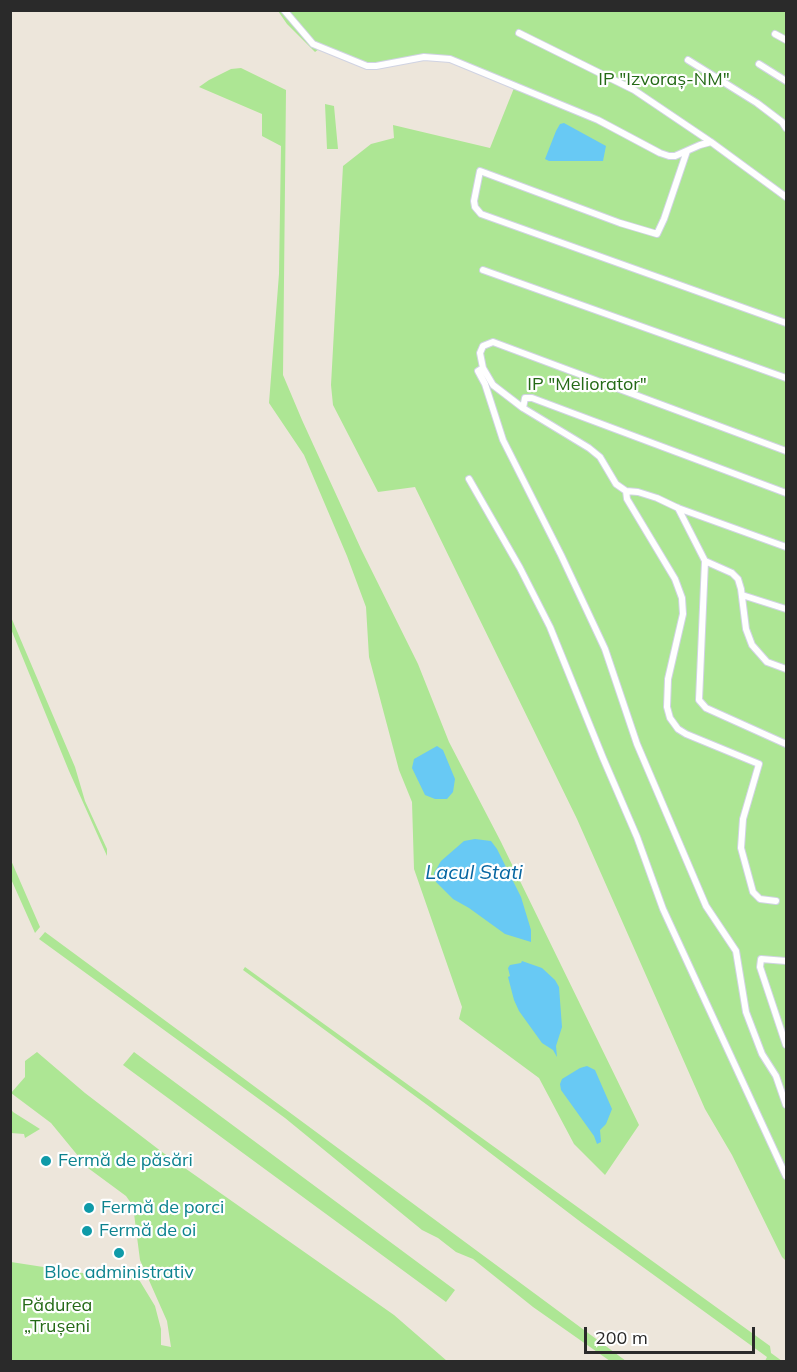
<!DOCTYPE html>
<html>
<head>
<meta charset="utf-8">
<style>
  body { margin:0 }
  #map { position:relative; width:797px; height:1372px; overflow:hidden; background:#ede6db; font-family:Mulish,sans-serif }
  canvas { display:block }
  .frame { position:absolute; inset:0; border:12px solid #2a2a2a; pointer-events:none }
  .scale { position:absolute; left:584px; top:1327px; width:171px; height:27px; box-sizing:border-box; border:3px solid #2a2a2a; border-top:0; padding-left:8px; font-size:18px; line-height:21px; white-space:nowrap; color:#2a2a2a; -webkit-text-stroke:4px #fff; paint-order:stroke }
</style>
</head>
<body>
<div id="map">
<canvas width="797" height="1372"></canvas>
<div class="frame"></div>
<div class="scale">200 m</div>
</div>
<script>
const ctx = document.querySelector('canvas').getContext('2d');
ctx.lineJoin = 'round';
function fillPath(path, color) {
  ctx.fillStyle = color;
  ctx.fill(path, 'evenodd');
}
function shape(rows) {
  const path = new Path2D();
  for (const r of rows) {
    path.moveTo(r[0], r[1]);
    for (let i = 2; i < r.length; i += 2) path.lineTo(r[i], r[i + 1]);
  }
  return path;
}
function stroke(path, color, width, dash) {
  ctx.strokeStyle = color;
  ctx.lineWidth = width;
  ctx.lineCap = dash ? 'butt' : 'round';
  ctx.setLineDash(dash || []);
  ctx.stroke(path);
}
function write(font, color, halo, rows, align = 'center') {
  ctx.font = font + ' Mulish,sans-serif';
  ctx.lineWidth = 4.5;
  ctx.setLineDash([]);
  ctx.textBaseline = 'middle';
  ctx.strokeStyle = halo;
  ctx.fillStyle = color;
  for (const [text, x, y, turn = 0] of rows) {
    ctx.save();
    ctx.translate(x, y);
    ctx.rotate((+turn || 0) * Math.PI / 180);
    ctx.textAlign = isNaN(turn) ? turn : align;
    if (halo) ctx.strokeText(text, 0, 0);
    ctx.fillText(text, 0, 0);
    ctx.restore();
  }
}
fillPath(shape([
  [278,11,786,11,786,1261,782,1257,732,1155,705,1109,577,819,415,487,378,492,333,405,331,385,343,166,371,144,394,138,393,125,490,148,514,88,450,61,424,59,368,70,319,49,315,52,287,24],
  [241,68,286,90,283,375,302,420,361,549,418,664,449,742,501,842,639,1125,605,1175,574,1144,539,1078,459,1019,462,1007,414,869,412,802,399,770,369,657,366,607,347,556,304,455,269,403,279,274,281,146,262,136,262,114,199,87,209,80,231,69],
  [325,104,334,106,338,149,327,149],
  [11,617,75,767,85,801,107,849,107,856,69,771,11,629],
  [10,858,40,927,35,933,11,879],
  [45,932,239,1075,626,1361,610,1361,533,1307,473,1259,456,1252,438,1238,422,1230,285,1118,39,939],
  [245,967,770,1346,771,1353,782,1361,765,1361,767,1357,582,1223,430,1107,243,970],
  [37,1052,85,1093,162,1152,394,1315,447,1361,11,1361,11,1262,95,1275,138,1278,155,1306,161,1329,161,1345,171,1347,167,1321,140,1260,133,1206,126,1196,88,1168,51,1123,11,1093,25,1077,25,1061],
  [134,1052,455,1290,446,1302,123,1065],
  [11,1109,13,1112,40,1129,25,1138,24,1134,11,1133]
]), '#ade694');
fillPath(shape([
  [564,123,606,146,603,161,549,161,545,159,556,131,560,124],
  [437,746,443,750,455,779,453,792,447,799,435,799,425,795,412,768,414,759],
  [475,839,491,841,497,849,521,897,531,930,531,942,505,934,469,908,453,899,436,882,434,873,441,861,464,841],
  [522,961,542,968,555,980,559,987,562,1027,556,1046,557,1057,553,1050,542,1043,519,1011,514,1000,508,977,510,976,508,968,510,965,521,963],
  [587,1066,595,1070,612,1109,606,1124,600,1130,601,1142,597,1144,594,1136,561,1090,560,1084,562,1079,580,1068]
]), '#68c9f4');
const minor = shape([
  [284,10,313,44,367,66,376,66,424,57,450,59,598,120,660,153,669,156,675,156,700,145,711,142],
  [519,33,634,90,711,142,786,197],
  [775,34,786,40],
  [688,60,757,103,782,122,786,128],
  [759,64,786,81],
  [687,151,664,219,657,234,620,223,480,171,474,201,475,207,481,214,786,323],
  [483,270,786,378],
  [483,368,478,371,485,384,503,440,561,555,605,649,637,744,706,906,736,951,746,1012,762,1054,776,1076,786,1105],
  [523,408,525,398,532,398,786,493],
  [786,451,493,342,483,346,480,353,483,368,493,385,523,408,589,448,600,457,616,484,626,491,638,492,657,498,678,508,786,547],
  [469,479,520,568,550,627,603,758,637,837,663,909,786,1176],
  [626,491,627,499,675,579,682,598,683,614,668,679,667,707,670,718,678,729,686,734,759,764,743,819,741,848,753,892,760,899,776,901],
  [678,508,705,561,732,573,738,579,741,589,746,629,752,645,767,662,786,669],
  [705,561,699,700,706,708,786,744],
  [742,595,786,609],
  [786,961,761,959,760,967,786,1045]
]);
stroke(minor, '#d0d3e3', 8);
stroke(minor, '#fff', 6);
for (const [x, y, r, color] of [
  [46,1161,6,"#0f9aa8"],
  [89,1208,6,"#0f9aa8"],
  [87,1231,6,"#0f9aa8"],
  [119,1253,6,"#0f9aa8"]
]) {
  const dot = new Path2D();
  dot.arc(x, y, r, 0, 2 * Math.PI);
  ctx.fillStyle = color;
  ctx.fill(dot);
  stroke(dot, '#fff', 2);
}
write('18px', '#246a16', '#fff', [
  ["IP \"Izvoraș-NM\"",664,80],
  ["IP \"Meliorator\"",587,385],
  ["Pădurea",57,1306],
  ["„Trușeni",57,1327]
]);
write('18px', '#0d838f', '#fff', [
  ["Fermă de păsări",58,1161],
  ["Fermă de porci",101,1208],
  ["Fermă de oi",99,1231],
  ["Bloc administrativ",119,1273,"center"]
], 'left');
write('italic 20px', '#0766a1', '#fff', [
  ["Lacul Stati",474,873]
]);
</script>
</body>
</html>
